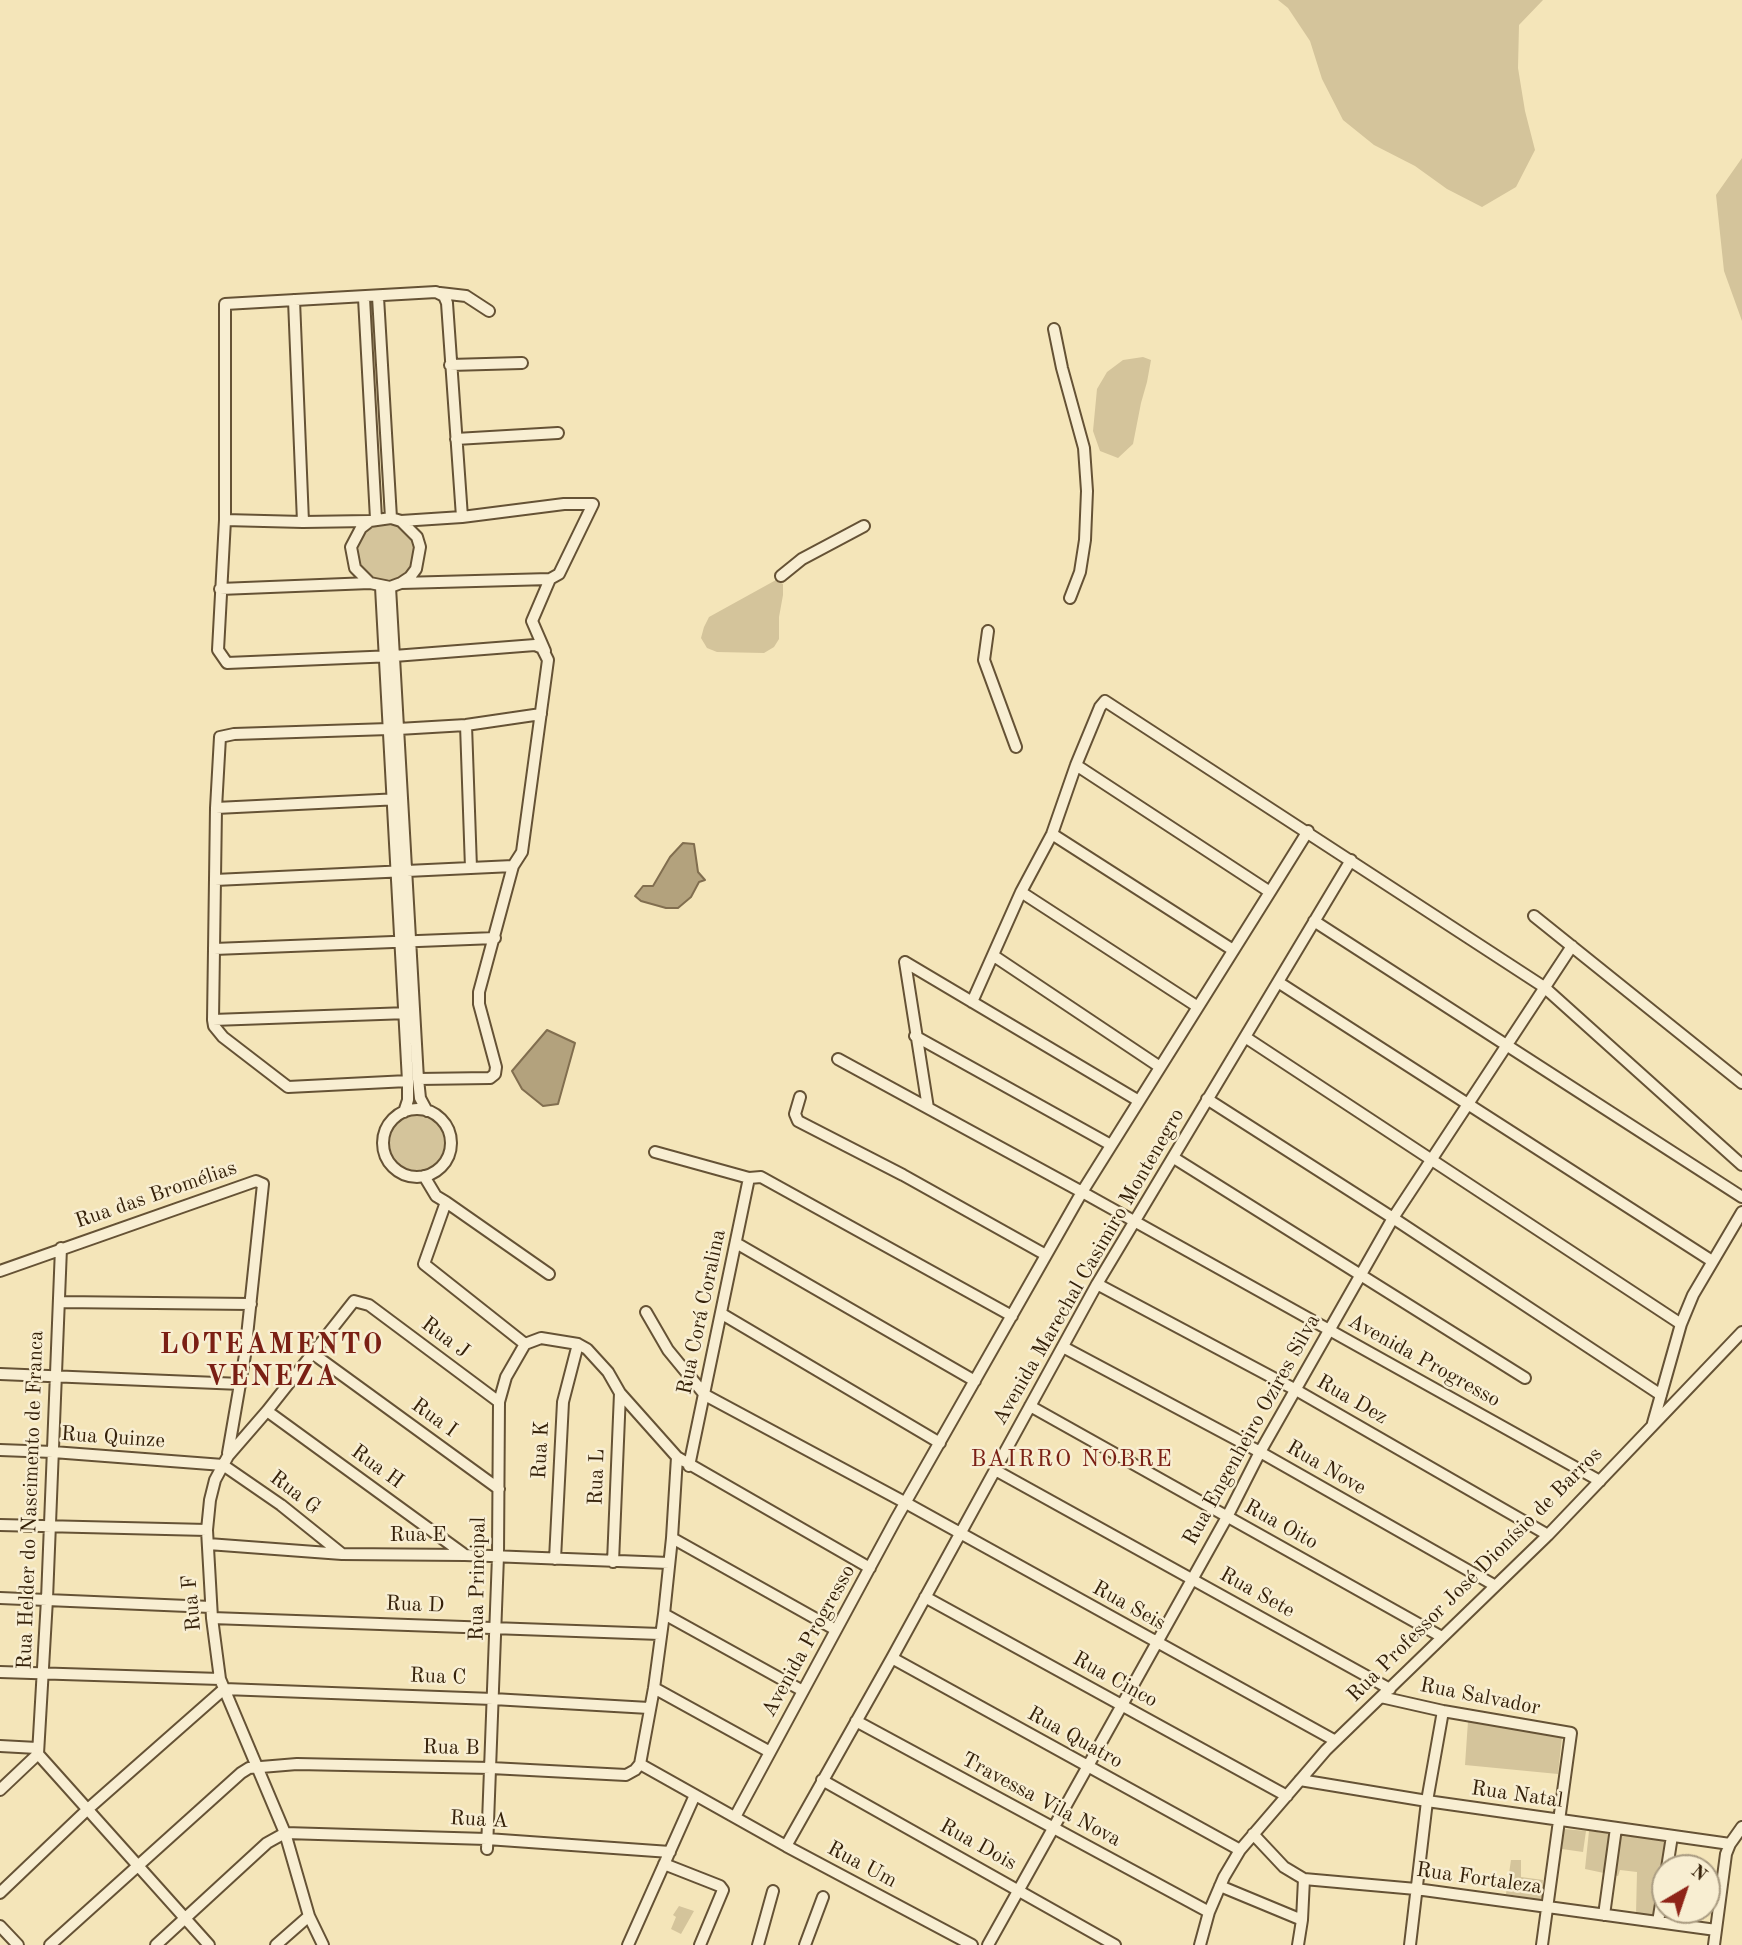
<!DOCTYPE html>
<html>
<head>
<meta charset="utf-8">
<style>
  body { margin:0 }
  #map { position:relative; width:1742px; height:1945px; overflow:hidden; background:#f4e5b9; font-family:"Old Standard TT",serif }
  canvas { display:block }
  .north { position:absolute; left:1651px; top:1854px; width:70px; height:70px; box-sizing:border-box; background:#f8eed2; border:2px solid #aa9c82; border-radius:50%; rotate:39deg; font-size:19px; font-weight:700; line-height:28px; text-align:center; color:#352109 }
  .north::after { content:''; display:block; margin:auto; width:24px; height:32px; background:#8f2418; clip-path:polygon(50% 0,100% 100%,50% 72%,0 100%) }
</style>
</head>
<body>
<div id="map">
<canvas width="1742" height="1945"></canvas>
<div class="north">N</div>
</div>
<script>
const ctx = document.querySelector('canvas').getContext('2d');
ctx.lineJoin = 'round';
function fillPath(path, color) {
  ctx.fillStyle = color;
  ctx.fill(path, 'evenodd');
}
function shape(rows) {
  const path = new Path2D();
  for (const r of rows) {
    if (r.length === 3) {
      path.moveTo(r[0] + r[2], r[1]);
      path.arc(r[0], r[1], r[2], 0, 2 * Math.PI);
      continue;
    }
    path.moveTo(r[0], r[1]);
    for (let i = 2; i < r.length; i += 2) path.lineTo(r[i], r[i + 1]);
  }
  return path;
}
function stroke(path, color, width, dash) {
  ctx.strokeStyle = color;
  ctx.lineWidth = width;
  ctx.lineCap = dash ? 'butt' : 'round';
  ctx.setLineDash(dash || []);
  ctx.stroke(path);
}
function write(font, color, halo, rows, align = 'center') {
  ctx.font = font + ' "Old Standard TT",serif';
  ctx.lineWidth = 5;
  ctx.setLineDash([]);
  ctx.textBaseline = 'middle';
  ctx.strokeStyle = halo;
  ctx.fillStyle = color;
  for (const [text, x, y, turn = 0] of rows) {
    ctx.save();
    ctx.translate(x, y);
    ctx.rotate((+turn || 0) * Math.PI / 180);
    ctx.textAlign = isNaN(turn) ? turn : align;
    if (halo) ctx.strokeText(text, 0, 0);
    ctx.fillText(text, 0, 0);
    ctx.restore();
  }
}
fillPath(shape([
  [1278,0,1543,0,1519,25,1518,68,1525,111,1535,150,1516,187,1482,207,1447,189,1415,166,1374,145,1343,120,1322,79,1310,41,1288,8],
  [1742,158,1742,321,1724,271,1716,195],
  [1143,357,1151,360,1147,382,1141,403,1133,444,1118,458,1100,451,1093,431,1097,389,1107,372,1123,360],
  [386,552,28],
  [776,580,783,584,783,595,779,617,779,639,774,647,764,653,717,652,707,648,701,638,704,627,709,617],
  [417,1143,29],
  [1468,1721,1562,1737,1558,1774,1465,1765],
  [1564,1829,1586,1831,1583,1852,1562,1849],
  [1589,1831,1666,1840,1654,1915,1636,1914,1637,1872,1620,1870,1618,1876,1585,1869],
  [1511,1860,1521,1860,1521,1877,1543,1880,1542,1900,1506,1894],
  [679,1906,694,1911,681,1934,671,1929,676,1917,673,1915]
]), '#d4c49b');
const water = shape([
  [683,843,694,844,698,872,705,880,699,882,691,897,678,908,666,908,641,901,635,896,643,886,653,886,670,857,683,843],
  [547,1030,575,1043,558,1104,543,1106,522,1089,512,1071,547,1030]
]);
fillPath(water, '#b3a27d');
stroke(water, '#816e4f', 2);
const street = shape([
  [440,293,466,296,489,311],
  [378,297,391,518],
  [364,298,376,519],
  [294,300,303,522],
  [1054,329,1062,368,1084,448,1087,491,1085,540,1080,572,1070,598],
  [450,365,522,363],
  [456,439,558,433],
  [225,520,303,522,369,521],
  [781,576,802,559,864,526],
  [401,583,410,577,416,569,420,547,417,537,401,521,391,518,370,521,361,528,351,547,355,568,370,583,390,587,401,583,550,579,559,574,593,504,564,504,462,517,401,521],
  [381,587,408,1081,408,1100,404,1112],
  [390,587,418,1079,420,1098,427,1111],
  [220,589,370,583],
  [988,631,984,660,1016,747],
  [545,651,532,621,550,579],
  [466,725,471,868],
  [389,729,234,734,220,737,216,808,213,1020,214,1026,223,1037,288,1087,408,1081],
  [398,729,466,725,541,714],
  [1076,765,1270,892,1308,831],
  [216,808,400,799],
  [1052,834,1233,950],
  [215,880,513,866],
  [1021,892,1198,1007],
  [1270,892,1082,1192,1600,1481],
  [1534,916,1742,1083],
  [1314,921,1742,1197],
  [214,949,495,938],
  [994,956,1160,1067],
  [905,962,1139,1101],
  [905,962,928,1108],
  [1278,982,1712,1261],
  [972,1002,1021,892,1052,834,1076,765,1100,707,1105,701,1544,987,1742,1165],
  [213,1020,408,1013],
  [915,1036,1111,1145],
  [1245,1037,1681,1324],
  [418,1079,490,1078,495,1074,496,1067,479,1004,479,992,513,866,522,852,548,660,542,648,535,645,394,656,227,663,218,650,225,520,225,304,436,292,444,296,447,303,462,517],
  [800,1097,795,1114,798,1121,903,1175,1046,1255],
  [1207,1099,1393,1218,1661,1395],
  [417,1143,34],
  [655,1152,749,1178],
  [1174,1158,1525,1378],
  [424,1176,436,1196,446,1202,424,1264,525,1344],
  [446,1202,549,1274],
  [736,1243,975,1381],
  [0,1271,256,1181,263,1184,245,1355,228,1453],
  [1097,1284,1296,1390,1548,1535],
  [59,1302,251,1304],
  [646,1312,668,1350,705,1395,906,1503,1334,1740],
  [722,1314,940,1443],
  [1063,1347,1260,1452,1494,1585],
  [312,1353,499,1489],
  [0,1374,241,1384],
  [1030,1406,1442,1637],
  [267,1411,465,1555],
  [1653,1423,1681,1324,1693,1295,1742,1212],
  [0,1450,53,1452,223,1465,281,1505,342,1554],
  [677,1457,672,1538,664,1614,654,1688,640,1764,786,1846,972,1945],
  [689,1466,749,1178,761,1177,1012,1316],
  [995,1470,1390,1689],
  [0,1525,207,1530],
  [672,1538,836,1630],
  [208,1544,342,1554,465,1555,669,1563],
  [555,1559,563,1402,578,1344],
  [613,1562,620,1393],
  [925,1597,1287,1796],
  [0,1598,211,1607],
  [664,1614,803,1691],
  [212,1618,660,1634],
  [892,1658,1240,1850],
  [0,1672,220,1679],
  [654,1688,770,1752],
  [224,1689,493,1699,649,1708],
  [1381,1697,1443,1711,1571,1733,1542,1945],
  [856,1721,1209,1912],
  [0,1746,37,1748],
  [38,1754,47,1599,61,1248],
  [38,1754,209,1945],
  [822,1780,1115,1945],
  [1300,1780,1427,1801,1730,1844],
  [0,1790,38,1754],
  [735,1817,896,1519,1082,1192,838,1059],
  [1253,1834,1284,1867,1304,1879,1416,1889,1716,1930],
  [786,1846,892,1658,1097,1284,1351,860],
  [487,1849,498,1556,499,1402,506,1377,525,1344,541,1338,578,1344,587,1349,608,1372,620,1393,677,1457,870,1568],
  [664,1864,720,1886,723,1890,700,1945],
  [1667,1868,1672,1836],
  [1220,1886,1302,1920],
  [0,1893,89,1808,224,1689],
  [1604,1915,1616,1828],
  [1658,1922,1665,1879],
  [0,1926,18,1945],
  [50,1945,241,1773,249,1768,297,1764,491,1768,626,1775,635,1770,640,1764],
  [156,1945,267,1843,285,1833,487,1839,670,1852],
  [276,1945,309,1916],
  [323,1945,309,1916,285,1833,220,1679,212,1618,207,1530,210,1500,215,1480,228,1456,267,1411,354,1301,369,1305,499,1402],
  [628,1945,695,1795],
  [758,1945,773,1891],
  [805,1945,823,1897],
  [988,1945,1227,1517,1260,1452,1393,1218,1572,946],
  [1200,1945,1209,1912,1224,1877,1240,1850,1326,1750,1548,1535,1742,1332],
  [1298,1945,1302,1920,1304,1879],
  [1410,1945,1427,1801,1443,1711],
  [1714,1945,1726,1854,1730,1844,1742,1827]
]);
stroke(street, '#655235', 14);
stroke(street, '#f8eed2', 10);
write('21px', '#352109', '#f8eed2', [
  ["Rua das Bromélias",156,1195,-19],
  ["Avenida Marechal Casimiro Montenegro",1089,1267,-60],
  ["Rua Corá Coralina",702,1312,-78],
  ["Rua J",445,1338,37],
  ["Avenida Progresso",1424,1361,29],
  ["Rua Dez",1352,1400,30],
  ["Rua I",434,1418,36],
  ["Rua Engenheiro Ozires Silva",1252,1430,-61],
  ["Rua Quinze",113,1438,4],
  ["Rua K",541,1450,-87],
  ["Rua H",377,1467,36],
  ["Rua Nove",1326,1468,30],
  ["Rua L",597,1477,-88],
  ["Rua G",295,1493,37],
  ["Rua Helder do Nascimento de Franca",31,1500,-88],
  ["Rua Oito",1281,1525,29],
  ["Rua E",418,1535],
  ["Rua Professor José Dionísio de Barros",1475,1575,-45],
  ["Rua Principal",478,1579,-89],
  ["Rua Sete",1257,1593,29],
  ["Rua F",192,1603,-95],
  ["Rua D",415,1605,2],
  ["Rua Seis",1129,1606,29],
  ["Avenida Progresso",809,1641,-61],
  ["Rua C",438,1677,2],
  ["Rua Cinco",1115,1680,29],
  ["Rua Salvador",1480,1697,11],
  ["Rua Quatro",1075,1738,29],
  ["Rua B",451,1748,1],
  ["Rua Natal",1517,1795,8],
  ["Travessa Vila Nova",1041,1800,28],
  ["Rua A",479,1820,3],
  ["Rua Dois",978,1845,29],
  ["Rua Um",862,1865,28],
  ["Rua Fortaleza",1479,1879,8]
]);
ctx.letterSpacing = '2px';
write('23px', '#7a1f14', '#f8eed2', [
  ["BAIRRO NOBRE",1072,1460]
]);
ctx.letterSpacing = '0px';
ctx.letterSpacing = '2px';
write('bold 28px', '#7a1f14', '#f8eed2', [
  ["LOTEAMENTO",272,1346],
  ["VENEZA",272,1378]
]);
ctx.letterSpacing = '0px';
</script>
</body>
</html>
